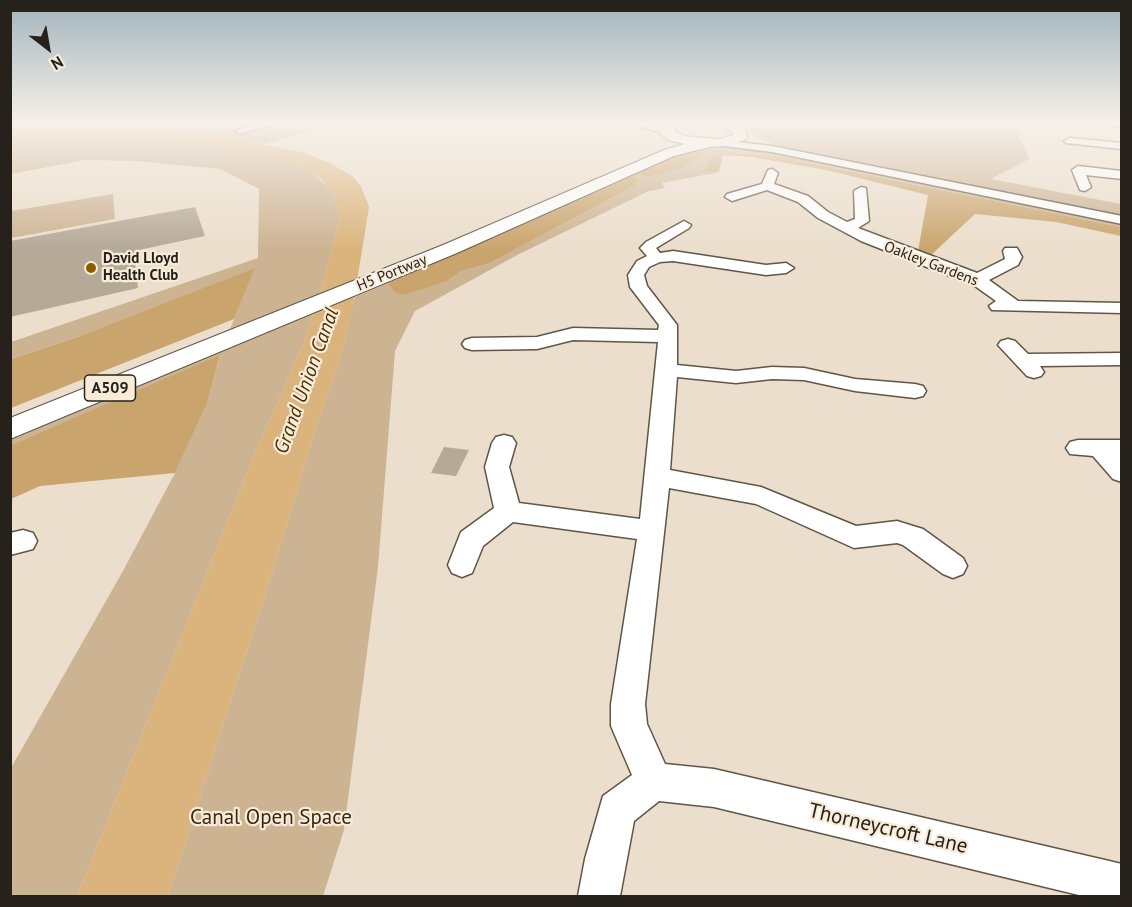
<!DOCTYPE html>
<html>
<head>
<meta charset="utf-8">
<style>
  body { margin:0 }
  #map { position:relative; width:1132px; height:907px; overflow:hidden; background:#ebdecc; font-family:"PT Sans",sans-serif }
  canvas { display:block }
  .frame { position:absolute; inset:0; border:12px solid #26221b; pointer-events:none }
  .north { position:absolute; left:18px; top:18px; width:60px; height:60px; -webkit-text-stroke:4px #f8ebd9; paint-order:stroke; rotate:149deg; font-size:16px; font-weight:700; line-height:24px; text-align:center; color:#26221b }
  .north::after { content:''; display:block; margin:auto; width:21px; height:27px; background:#26221b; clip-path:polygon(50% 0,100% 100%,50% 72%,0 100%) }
</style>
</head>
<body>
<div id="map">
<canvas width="1132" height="907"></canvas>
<div class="frame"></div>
<div class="north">N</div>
</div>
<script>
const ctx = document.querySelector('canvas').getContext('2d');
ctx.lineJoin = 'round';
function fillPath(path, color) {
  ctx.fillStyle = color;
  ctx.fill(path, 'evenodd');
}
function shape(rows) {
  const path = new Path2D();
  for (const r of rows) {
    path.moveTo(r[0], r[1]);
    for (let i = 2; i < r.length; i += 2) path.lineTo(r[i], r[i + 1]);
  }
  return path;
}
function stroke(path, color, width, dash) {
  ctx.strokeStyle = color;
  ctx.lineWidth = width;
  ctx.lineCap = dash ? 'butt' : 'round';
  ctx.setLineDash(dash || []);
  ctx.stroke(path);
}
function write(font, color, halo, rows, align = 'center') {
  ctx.font = font + ' "PT Sans",sans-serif';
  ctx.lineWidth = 4.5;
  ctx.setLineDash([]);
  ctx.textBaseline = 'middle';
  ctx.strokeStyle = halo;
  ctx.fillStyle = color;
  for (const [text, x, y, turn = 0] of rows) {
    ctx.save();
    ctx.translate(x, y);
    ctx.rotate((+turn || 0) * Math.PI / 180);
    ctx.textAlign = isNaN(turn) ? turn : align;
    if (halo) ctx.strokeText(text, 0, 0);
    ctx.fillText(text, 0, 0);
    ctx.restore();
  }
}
fillPath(shape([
  [11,123,336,123,265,144,226,137,115,132,11,134],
  [748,123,1013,123,1029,159,991,179,1121,204,1121,218,803,154,759,139,748,130],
  [119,138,200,142,244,149,288,161,311,172,329,188,334,194,339,219,328,266,304,342,251,463,77,896,11,896,11,768,123,571,175,473,207,404,220,356,11,445,11,429,225,342,254,269,72,339,11,359,11,342,258,258,259,189,220,169,136,161,85,160,11,174,11,141],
  [726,147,769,151,877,175,1121,225,1121,227,775,156,732,153,713,155,705,170,715,173,662,183,665,188,649,191,519,254,415,311,395,351,378,567,344,830,323,896,168,896,269,582,314,434,338,366,355,297,388,283,394,292,447,281,461,271,488,264,636,185,638,178,633,176,614,183,514,230,456,254,479,237,669,153],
  [113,194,115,219,11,238,11,211]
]), '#ccb392');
fillPath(shape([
  [689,152,707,152,681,168,666,173,649,176,641,175,645,168],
  [732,153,775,156,1121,227,1121,236,1056,222,975,214,931,255,918,251,928,195,826,170,752,157,723,155,719,171,715,173,705,170,713,155],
  [633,176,638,178,636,185,488,264,461,271,447,281,403,295,394,292,388,283],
  [255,268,234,319,11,408,11,359,72,339],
  [220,355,207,404,175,473,40,486,11,499,11,445]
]), '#caa46d');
fillPath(shape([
  [135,132,226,137,302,152,328,162,352,176,361,186,369,207,353,306,338,366,314,434,269,582,168,896,77,896,251,463,304,342,328,266,339,219,334,194,319,177,288,161,244,149,200,142,150,139,11,141,10,134]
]), '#dab47c');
fillPath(shape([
  [195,207,205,236,134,251,138,288,10,317,10,241],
  [444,447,469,450,456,476,431,473]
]), '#b5a998');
const minor = shape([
  [257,123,275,123,240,134,235,131,257,123],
  [629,123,648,123,671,131,666,134,629,123],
  [1111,123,1122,123,1122,127,1112,125,1111,123],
  [1070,138,1122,143,1122,149,1066,143,1064,141,1070,138],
  [720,140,772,146,1122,216,1122,224,772,152,716,145,714,143,720,140],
  [1078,166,1122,171,1122,179,1086,175,1091,187,1085,191,1080,190,1072,170,1078,166],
  [772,169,778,173,774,184,808,196,828,212,847,222,855,219,854,191,861,187,866,188,869,221,858,228,977,273,1005,259,1003,251,1005,248,1017,248,1022,257,1018,265,989,280,1018,301,1122,303,1122,313,992,310,989,306,996,301,975,286,861,241,818,218,798,202,767,190,732,201,725,197,727,194,762,184,768,170,772,169],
  [684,221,691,225,689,228,656,248,660,253,673,251,766,265,786,263,794,268,786,273,766,275,673,261,660,262,649,267,644,275,647,286,677,325,677,365,736,371,772,367,804,368,855,379,915,384,923,386,926,391,923,396,915,398,855,391,804,380,772,379,736,383,677,377,670,470,761,487,856,526,897,521,913,526,923,529,963,558,967,566,963,574,953,578,943,574,903,545,897,543,854,548,756,504,669,488,645,704,647,724,665,764,714,769,1122,864,1122,896,1083,896,714,807,659,801,634,821,620,896,578,896,585,859,603,796,632,775,611,726,611,704,637,539,513,522,483,546,472,573,462,577,452,573,448,565,461,532,494,508,485,467,492,443,496,437,504,435,512,437,516,443,509,467,519,503,640,519,658,342,573,340,537,349,472,350,465,348,462,344,465,340,472,338,537,337,573,328,658,330,659,325,630,287,628,275,637,261,647,256,640,248,646,242,684,221],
  [1008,339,1015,341,1028,354,1122,353,1122,365,1040,366,1044,372,1041,376,1034,378,1027,376,998,345,1001,341,1008,339],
  [1078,440,1122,440,1122,482,1113,479,1093,456,1070,454,1066,448,1070,442,1078,440],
  [23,530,33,533,37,541,33,549,10,555,10,533,23,530]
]);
const major = shape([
  [667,123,682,123,674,131,684,136,719,139,733,135,733,132,716,123,735,123,745,127,747,137,745,140,725,146,710,147,674,156,457,253,10,439,10,418,443,245,664,150,684,144,668,140,661,134,659,131,667,123]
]);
stroke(minor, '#605646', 3);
stroke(major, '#605646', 2);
fillPath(minor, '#fff');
fillPath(major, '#fff');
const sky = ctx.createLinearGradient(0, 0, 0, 250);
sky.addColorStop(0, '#a2b4bd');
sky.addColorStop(0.49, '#f6f0e8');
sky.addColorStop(1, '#f6f0e800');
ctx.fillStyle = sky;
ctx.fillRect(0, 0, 1132, 250);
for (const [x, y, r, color] of [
  [91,268,6,"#8a5d00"]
]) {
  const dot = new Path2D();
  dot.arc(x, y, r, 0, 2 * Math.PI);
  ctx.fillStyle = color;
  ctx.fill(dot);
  stroke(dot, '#f8ebd9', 2);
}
write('bold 15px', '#26221b', '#f8ebd9', [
  ["David Lloyd",103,259],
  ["Health Club",103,276]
], 'left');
write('15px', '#26221b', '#f8ebd9', [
  ["Oakley Gardens",931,264,21],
  ["H5 Portway",392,273,-22]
]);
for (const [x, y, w] of [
  [110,388,51]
]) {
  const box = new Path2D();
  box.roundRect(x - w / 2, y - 13, w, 26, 4.5);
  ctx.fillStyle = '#f8ebd9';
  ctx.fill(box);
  stroke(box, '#26221b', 1.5);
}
write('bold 16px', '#26221b', null, [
  ["A509",110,388]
]);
write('italic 20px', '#4b3102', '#f8ebd9', [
  ["Grand Union Canal",307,381,-70]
]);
write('21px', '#38280f', '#f8ebd9', [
  ["Canal Open Space",271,818]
]);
write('21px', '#26221b', '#f8ebd9', [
  ["Thorneycroft Lane",888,829,13]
]);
</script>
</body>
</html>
